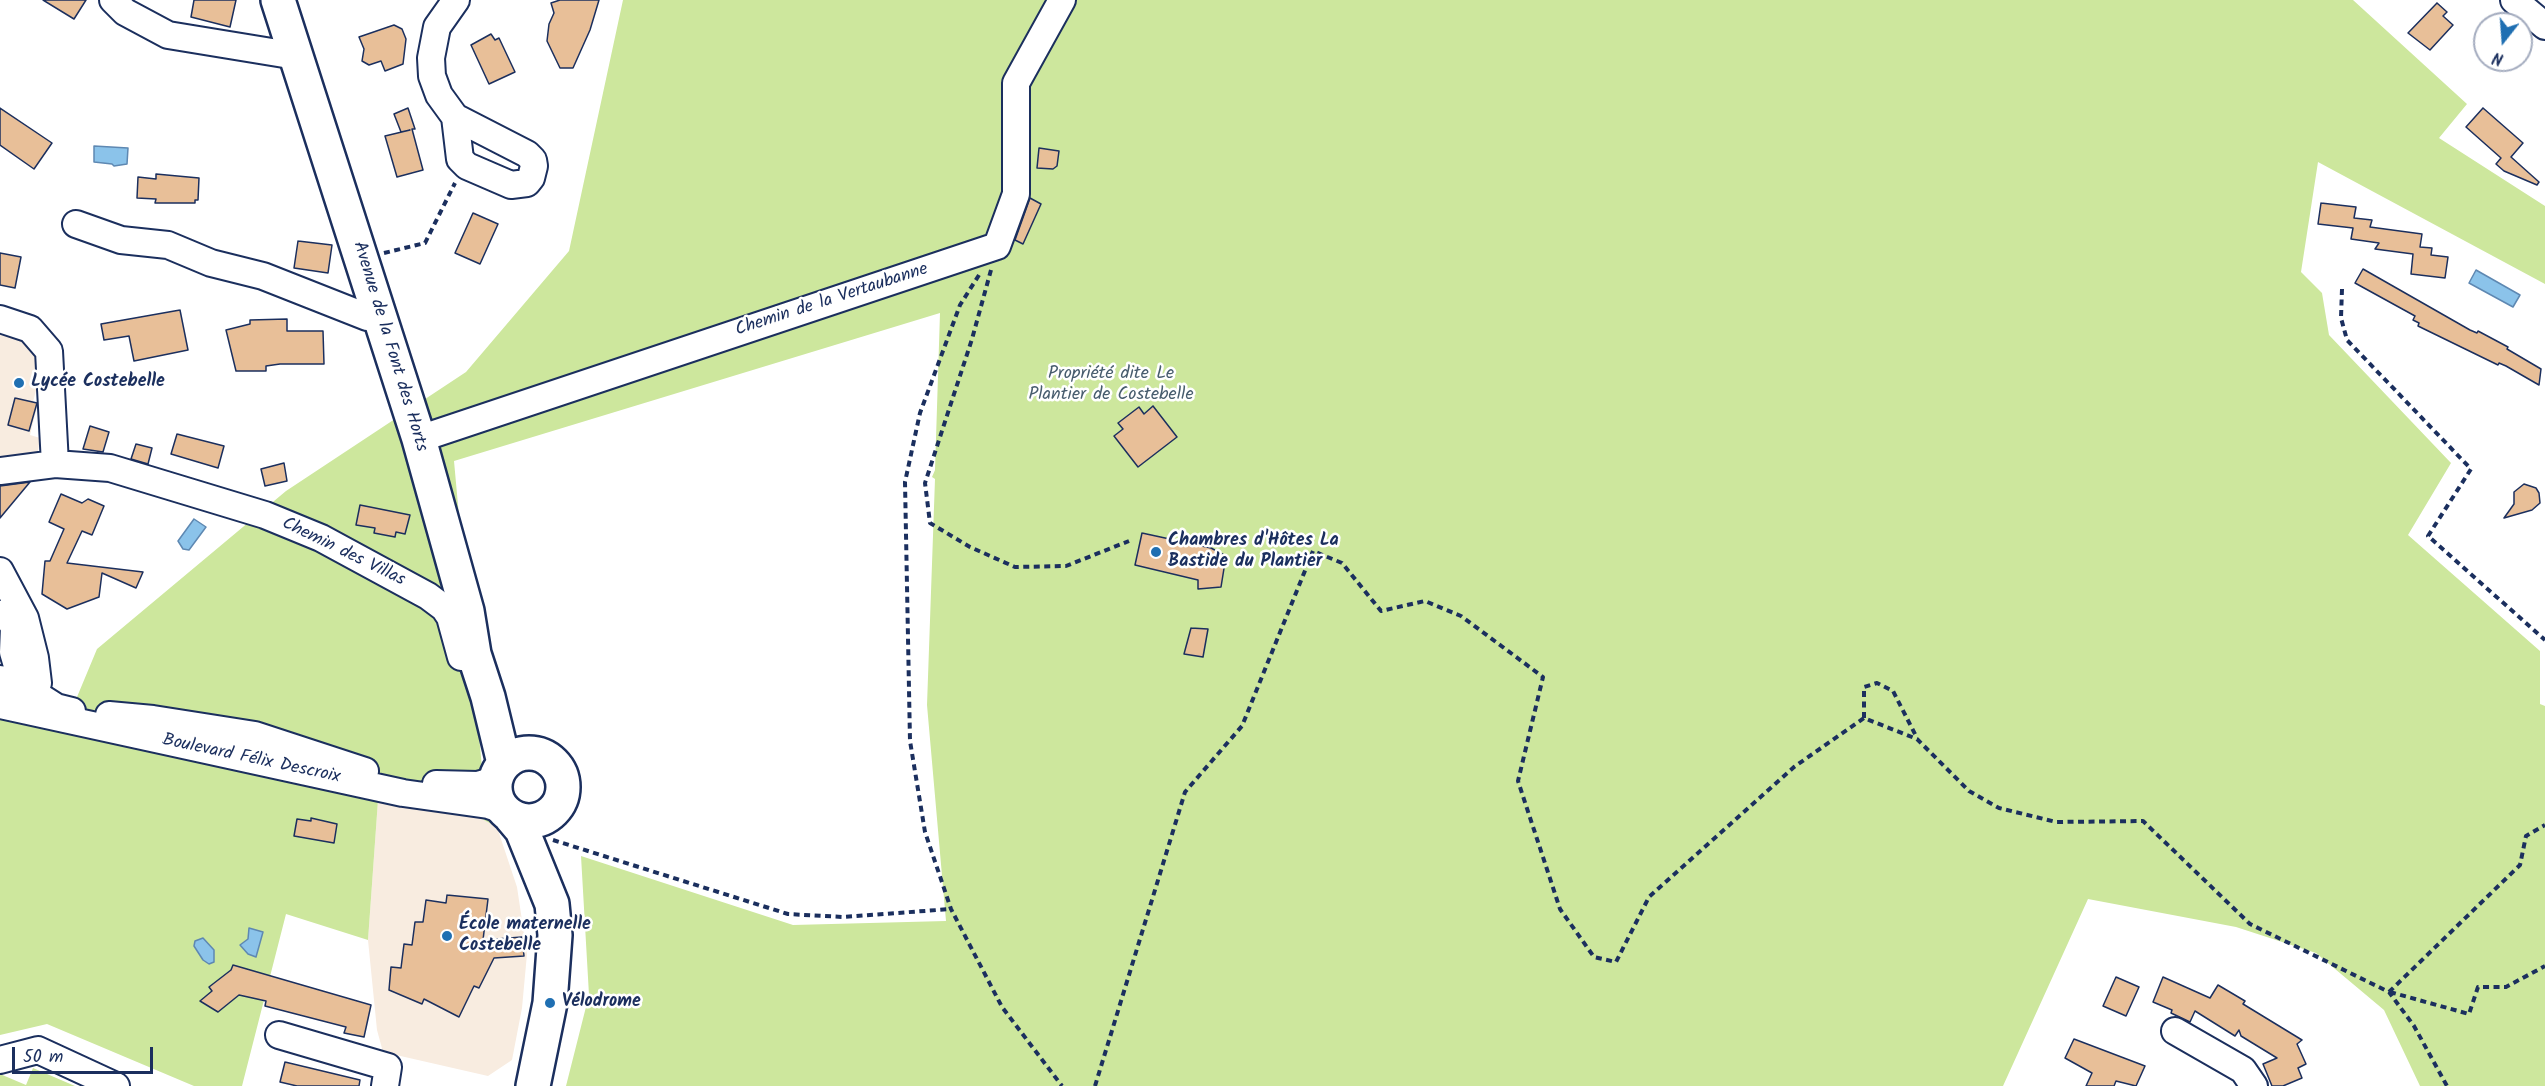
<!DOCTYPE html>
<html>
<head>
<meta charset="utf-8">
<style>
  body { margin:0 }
  #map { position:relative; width:2545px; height:1086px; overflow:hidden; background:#fff; font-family:Kalam,sans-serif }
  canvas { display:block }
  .north { position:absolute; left:2473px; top:12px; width:60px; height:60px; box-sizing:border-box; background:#fff; border:2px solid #a4acbf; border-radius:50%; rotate:197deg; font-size:16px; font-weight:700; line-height:24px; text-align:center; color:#1b2f5e }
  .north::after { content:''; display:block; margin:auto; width:21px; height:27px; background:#1f6fb2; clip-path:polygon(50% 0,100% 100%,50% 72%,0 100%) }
  .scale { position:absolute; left:12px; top:1047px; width:141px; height:27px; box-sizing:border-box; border:3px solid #1b2f5e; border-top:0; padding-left:8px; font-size:18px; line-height:21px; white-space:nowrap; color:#1b2f5e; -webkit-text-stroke:4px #fff; paint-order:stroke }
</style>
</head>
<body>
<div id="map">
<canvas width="2545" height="1086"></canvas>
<div class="north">N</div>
<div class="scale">50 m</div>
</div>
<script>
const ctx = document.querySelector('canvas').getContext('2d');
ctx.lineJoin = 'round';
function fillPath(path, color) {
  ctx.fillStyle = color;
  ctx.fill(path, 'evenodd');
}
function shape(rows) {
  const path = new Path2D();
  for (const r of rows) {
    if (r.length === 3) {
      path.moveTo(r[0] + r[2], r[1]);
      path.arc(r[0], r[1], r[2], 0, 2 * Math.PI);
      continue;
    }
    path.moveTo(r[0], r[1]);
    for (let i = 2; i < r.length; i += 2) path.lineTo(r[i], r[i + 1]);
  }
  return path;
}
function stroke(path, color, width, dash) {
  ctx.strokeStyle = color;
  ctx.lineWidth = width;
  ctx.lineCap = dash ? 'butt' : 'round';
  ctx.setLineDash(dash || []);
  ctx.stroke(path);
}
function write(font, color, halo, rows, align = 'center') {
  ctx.font = font + ' Kalam,sans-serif';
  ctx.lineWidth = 5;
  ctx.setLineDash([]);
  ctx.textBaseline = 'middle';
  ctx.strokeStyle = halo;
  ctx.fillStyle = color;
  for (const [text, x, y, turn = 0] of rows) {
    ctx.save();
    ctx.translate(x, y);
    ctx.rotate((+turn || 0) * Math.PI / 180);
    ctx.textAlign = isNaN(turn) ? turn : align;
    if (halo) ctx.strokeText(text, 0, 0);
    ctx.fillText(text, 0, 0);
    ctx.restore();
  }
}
fillPath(shape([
  [0,330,31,341,43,363,33,402,38,403,30,435,40,438,37,457,0,461],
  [378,800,480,818,497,827,517,887,527,954,522,1008,512,1060,488,1076,383,1052,377,1030,368,940]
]), '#f8ece0');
fillPath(shape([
  [623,0,2353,0,2467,104,2439,138,2545,206,2545,284,2318,162,2301,272,2322,293,2329,335,2451,463,2408,535,2540,651,2540,704,2545,706,2545,1086,2420,1086,2384,1010,2316,953,2236,927,2088,899,2003,1086,566,1086,589,995,581,856,793,925,946,921,927,705,935,479,932,477,935,470,940,313,454,461,483,779,497,827,480,818,378,800,368,940,286,914,242,1086,194,1086,47,1024,0,1035,0,718,62,733,97,649,286,491,466,372,569,251],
  [33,1068,75,1086,0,1086,0,1074,26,1085]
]), '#cde79d');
const water = shape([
  [94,146,128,148,127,164,114,166,112,164,94,162,94,146],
  [2476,270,2520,295,2513,307,2469,283,2476,270],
  [194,519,206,527,189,550,183,549,178,541,194,519],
  [249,928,263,932,256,957,248,954,240,945,248,939,249,928],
  [203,938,214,950,214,962,209,964,203,960,194,946,195,941,203,938]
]);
fillPath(water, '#8bc3ea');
stroke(water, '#5e88b2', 1.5);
const building = shape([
  [43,0,86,0,74,19,43,0],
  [194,0,236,0,230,27,191,17,194,0],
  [560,0,599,0,590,30,573,68,560,68,547,41,549,24,554,13,551,3,560,0],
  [2437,3,2447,12,2443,16,2453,25,2430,50,2408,33,2437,3],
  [394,25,402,29,406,39,403,64,385,71,381,61,369,65,362,61,364,49,359,37,394,25],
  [491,34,495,40,499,38,515,72,489,84,471,45,491,34],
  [0,108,52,143,34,169,0,145,0,108],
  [408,108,415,129,412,129,423,170,397,177,385,136,410,130,401,132,394,114,408,108],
  [2483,108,2523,143,2511,157,2539,182,2537,185,2504,171,2496,164,2501,158,2466,127,2483,108],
  [1039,148,1059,151,1057,166,1053,169,1037,168,1039,148],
  [156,174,199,178,198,200,195,200,195,203,155,203,156,199,137,198,138,177,156,179,156,174],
  [1030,198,1041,204,1023,244,1015,240,1030,198],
  [2321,203,2356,207,2354,218,2372,220,2370,227,2422,234,2420,247,2432,248,2431,255,2448,257,2445,278,2411,274,2413,254,2375,249,2379,243,2351,239,2353,228,2318,224,2321,203],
  [473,213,498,224,480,264,455,253,473,213],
  [298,241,332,245,328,273,294,268,298,241],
  [0,253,21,257,15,288,0,285,0,253],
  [2363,269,2470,330,2477,333,2478,331,2508,347,2507,349,2541,369,2539,385,2506,366,2499,363,2498,365,2418,326,2419,323,2413,320,2415,316,2355,283,2363,269],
  [180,310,188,350,134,361,129,336,104,340,101,324,180,310],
  [287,319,287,331,323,331,324,364,280,364,266,366,266,371,236,371,226,330,250,324,250,320,287,319],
  [15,398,37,403,29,431,8,425,15,398],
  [1153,406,1177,437,1138,467,1114,436,1123,429,1118,423,1139,407,1144,414,1153,406],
  [90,426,109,432,103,452,83,449,90,426],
  [177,434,224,446,218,468,171,454,177,434],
  [136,444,152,448,148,464,131,459,136,444],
  [284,463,287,481,265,486,261,469,284,463],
  [30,482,0,518,0,486,30,482],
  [2524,484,2536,488,2539,493,2540,503,2532,510,2504,518,2514,504,2514,492,2524,484],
  [61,494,82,503,88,499,104,506,92,535,82,531,67,563,143,572,136,588,102,573,99,597,67,609,42,594,45,561,50,561,64,529,49,522,61,494],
  [360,505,410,515,405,534,396,532,395,537,374,533,375,528,356,525,360,505],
  [1142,533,1211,548,1226,556,1221,587,1198,589,1198,580,1135,565,1142,533],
  [1191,628,1208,629,1203,657,1184,654,1191,628],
  [311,818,337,824,334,843,294,836,297,819,311,821,311,818],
  [447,895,488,899,483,940,522,937,524,956,494,958,479,988,474,986,459,1017,424,999,422,1004,389,990,391,967,401,968,404,944,412,945,415,922,423,922,426,900,446,903,447,895],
  [233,965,371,1005,364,1037,344,1033,346,1027,265,1006,266,1001,239,995,218,1012,200,1001,212,991,209,987,231,970,233,965],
  [2116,977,2139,987,2126,1016,2103,1006,2116,977],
  [2163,977,2210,998,2218,985,2245,1001,2243,1004,2302,1040,2297,1044,2306,1064,2298,1068,2302,1078,2283,1086,2272,1086,2263,1064,2277,1058,2241,1036,2239,1030,2235,1036,2195,1011,2190,1022,2171,1013,2172,1010,2153,1002,2163,977],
  [2074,1039,2145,1066,2136,1086,2116,1081,2114,1086,2086,1086,2092,1073,2065,1058,2074,1039],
  [285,1062,360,1080,359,1086,297,1086,280,1082,285,1062]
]);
fillPath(building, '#e8bf98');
stroke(building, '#1b2f5e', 1.5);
const minor = shape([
  [113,0,125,12,168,35,284,54,296,52],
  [2514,0,2545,26],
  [455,117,527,154,533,160,534,166,531,178,527,183,511,185,467,166,460,159,455,117,439,95,432,76,431,58,437,27,456,0],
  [76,224,121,240,168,245,211,263,263,276,367,317,378,315],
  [0,319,30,329,49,351,55,464],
  [419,439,997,246,1016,194,1016,83,1062,0],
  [0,471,55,464,110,468,265,515,321,538,428,596,444,608,450,617,461,657],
  [0,571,25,618,35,658,38,683,31,705],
  [5,613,14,627,13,652,23,686],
  [0,679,23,686,56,707,72,711],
  [0,705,403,793,488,805,503,810],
  [109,715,153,719,255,735,365,771],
  [436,784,478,785,495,780],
  [2175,1031,2243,1070,2254,1086],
  [279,1035,388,1067,385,1086],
  [0,1060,38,1050,116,1086]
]);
const major = shape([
  [278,0,419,439,467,611,474,654,488,697,504,763],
  [529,787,34],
  [511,817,522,830,552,904,555,935,550,1003,533,1086]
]);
stroke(minor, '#1b2f5e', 30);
stroke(major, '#1b2f5e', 38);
stroke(shape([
  [384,253,425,243,455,183],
  [991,270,972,339,925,483,930,523,970,547,1015,567,1066,566,1129,541],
  [979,275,960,305,920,413,905,482,910,741,925,832,951,909,1002,1007,1062,1086],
  [2342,289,2341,318,2347,340,2471,469,2428,536,2545,640],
  [1864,718,1864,687,1877,683,1893,691,1917,738],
  [553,840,788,914,843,917,951,909],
  [2389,992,2520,865,2526,836,2545,825],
  [2390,992,2469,1014,2478,987,2506,987,2545,966],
  [1095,1086,1185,792,1242,726,1313,551,1342,563,1381,611,1425,601,1461,616,1543,677,1518,781,1560,909,1594,957,1616,962,1649,897,1794,767,1864,718,1917,739,1969,791,1999,808,2056,822,2143,821,2250,924,2389,992,2414,1026,2447,1086]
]), '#1b2f5e', 4, [6, 4.5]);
stroke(minor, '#fff', 26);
stroke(major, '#fff', 33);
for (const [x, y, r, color] of [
  [19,383,6,"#1f6fb2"],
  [1156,552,6,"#1f6fb2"],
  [447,936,6,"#1f6fb2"],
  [550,1003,6,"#1f6fb2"]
]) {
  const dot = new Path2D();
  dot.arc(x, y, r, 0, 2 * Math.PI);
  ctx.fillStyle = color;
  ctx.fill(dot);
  stroke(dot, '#fff', 2);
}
write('18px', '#1b2f5e', '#fff', [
  ["Chemin de la Vertaubanne",832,301,-18],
  ["Avenue de la Font des Horts",389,347,73],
  ["Chemin des Villas",343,553,26],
  ["Boulevard Félix Descroix",251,760,12]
]);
write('18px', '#485d6e', '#fff', [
  ["Propriété dite Le",1111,375],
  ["Plantier de Costebelle",1111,396]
]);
write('bold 18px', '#1b2f5e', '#fff', [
  ["Lycée Costebelle",31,383],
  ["Chambres d'Hôtes La",1168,542],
  ["Bastide du Plantier",1168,563],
  ["École maternelle",459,926],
  ["Costebelle",459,947],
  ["Vélodrome",562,1003]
], 'left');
</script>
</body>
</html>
